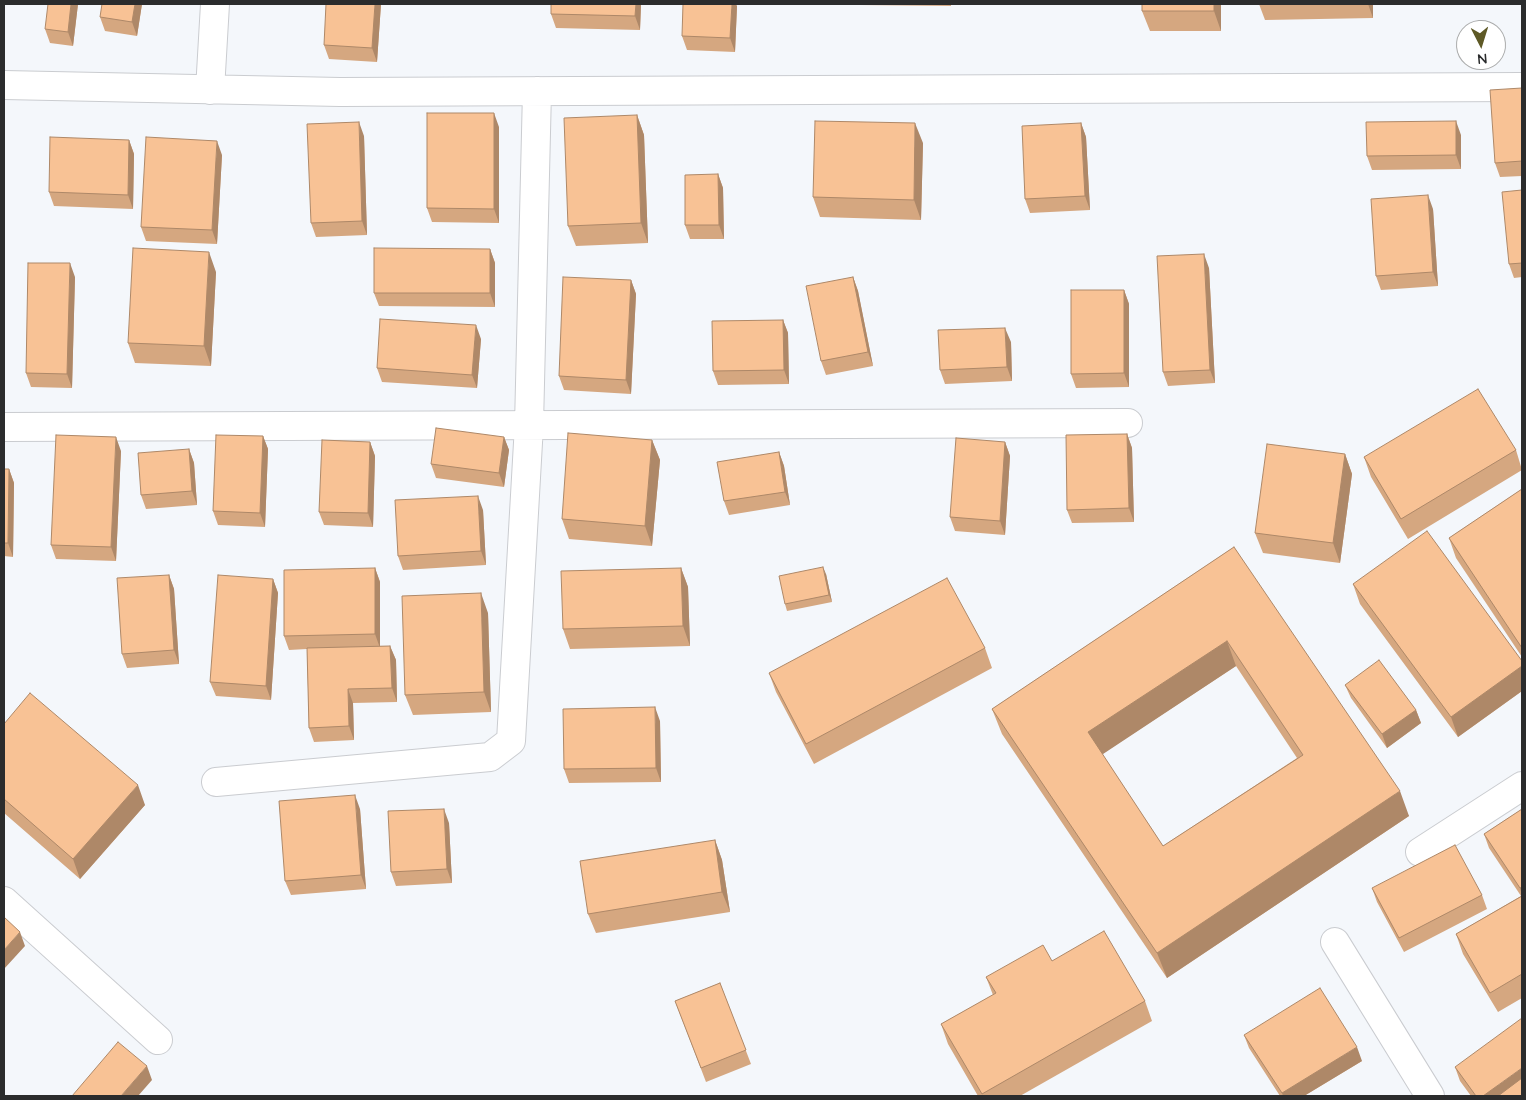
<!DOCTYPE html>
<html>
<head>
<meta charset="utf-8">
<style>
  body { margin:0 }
  #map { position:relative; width:1526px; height:1100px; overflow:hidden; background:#f4f7fb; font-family:Quicksand,sans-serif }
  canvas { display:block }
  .frame { position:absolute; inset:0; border:5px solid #2b2c2d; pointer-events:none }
  .north { position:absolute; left:1456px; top:20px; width:50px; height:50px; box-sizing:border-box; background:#fff; border:1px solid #aaabab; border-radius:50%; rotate:175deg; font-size:14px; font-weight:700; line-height:20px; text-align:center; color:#2b2c2d }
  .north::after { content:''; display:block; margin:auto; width:18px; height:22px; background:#5e5926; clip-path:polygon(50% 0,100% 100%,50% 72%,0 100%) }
</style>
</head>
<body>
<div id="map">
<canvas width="1526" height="1100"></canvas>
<div class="frame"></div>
<div class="north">N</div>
</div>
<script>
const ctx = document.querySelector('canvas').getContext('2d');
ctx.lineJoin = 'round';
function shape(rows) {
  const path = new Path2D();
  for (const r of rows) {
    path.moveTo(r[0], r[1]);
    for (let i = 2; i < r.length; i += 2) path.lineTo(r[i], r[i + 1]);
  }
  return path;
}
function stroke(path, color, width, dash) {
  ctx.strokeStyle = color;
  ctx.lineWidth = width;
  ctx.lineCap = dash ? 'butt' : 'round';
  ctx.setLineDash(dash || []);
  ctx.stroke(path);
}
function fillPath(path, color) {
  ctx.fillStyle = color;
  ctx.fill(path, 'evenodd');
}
const minor = shape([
  [4,85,340,92,1522,87],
  [210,90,215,4],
  [4,427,1128,423],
  [216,782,490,757,511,741,529,425,537,91],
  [1420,852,1522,786],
  [4,901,158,1040],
  [1335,942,1430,1096]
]);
stroke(minor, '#caccd0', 30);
stroke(minor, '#fff', 28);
fillPath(shape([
  [78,4,73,46,50,43,45,29],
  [142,4,137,36,105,31,100,17],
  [381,4,377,62,329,59,324,45],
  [641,4,640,30,556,28,551,14],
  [859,4,951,4,951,6,859,5],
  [1221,4,1221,31,1150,31,1142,11],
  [1259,4,1373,4,1373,18,1265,20],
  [737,6,735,52,687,50,682,36],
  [1522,88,1522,176,1500,177,1495,163],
  [637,115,644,135,648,243,576,246,568,226],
  [1081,123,1086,137,1090,210,1030,213,1025,199],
  [499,127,499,223,432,222,427,208],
  [1461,135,1461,169,1372,170,1367,156],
  [364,136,367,235,316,237,311,223],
  [129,140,134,154,133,209,54,206,49,192],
  [923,143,921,220,820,217,813,197],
  [222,155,217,244,146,241,141,227],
  [718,174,723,188,724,239,690,239,685,225],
  [1522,190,1522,277,1514,278,1509,264],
  [1433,209,1438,286,1381,290,1376,276],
  [490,249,495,263,495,307,379,306,374,293],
  [1209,268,1215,383,1168,386,1163,372],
  [216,272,211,366,135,363,128,343],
  [75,277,72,388,31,387,26,373],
  [853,277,858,291,873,366,826,375,821,361],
  [631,280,636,294,631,394,564,390,559,376],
  [1124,290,1129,304,1129,387,1076,388,1071,374],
  [783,320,788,333,789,384,718,385,713,371],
  [481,339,477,388,382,382,377,368],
  [1011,342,1012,381,945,384,940,370],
  [1127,434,1132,448,1134,522,1072,523,1067,510],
  [263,436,268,449,265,527,218,525,213,511],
  [504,437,509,450,504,487,436,478,431,464],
  [652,440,660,460,652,546,569,539,562,519],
  [370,442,375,456,373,527,324,525,319,512],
  [1005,442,1010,456,1005,535,955,531,950,517],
  [189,449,194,463,197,505,146,509,141,495],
  [1516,450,1522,470,1408,539,1371,477,1364,457],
  [121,451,116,561,56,559,51,545],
  [779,452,784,466,790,505,729,515,724,501],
  [1345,454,1352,474,1340,563,1263,553,1255,533],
  [4,469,9,469,14,483,13,557,4,556],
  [1522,489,1522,657,1456,558,1449,538],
  [483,510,486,565,403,570,398,556],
  [1234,547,1409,816,1167,978,1002,734,992,709],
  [1236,666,1297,758,1163,846,1102,754],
  [375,568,380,582,380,646,390,646,396,660,397,702,353,703,354,740,314,742,309,728,307,649,289,650,284,636],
  [681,568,688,587,690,646,570,649,563,629],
  [826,574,832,602,787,611,785,604],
  [169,575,174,589,179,664,127,668,122,654],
  [273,579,278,593,271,700,216,696,210,682],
  [1353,584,1522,661,1522,691,1458,737,1360,604],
  [488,613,491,712,413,715,405,695],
  [985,648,992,668,814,764,776,692,769,673],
  [1345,685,1416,710,1421,723,1387,748,1351,698],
  [660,721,661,782,569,783,564,769],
  [4,724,145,805,80,879,4,813],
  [360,809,366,889,291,895,285,881],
  [1522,809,1522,998,1498,1012,1463,954,1456,934,1521,896,1489,848,1484,834],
  [449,823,452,883,396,886,391,872],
  [715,840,722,860,730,912,596,933,588,914],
  [1372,888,1482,895,1487,909,1404,952,1377,902],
  [1052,961,1145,1001,1152,1021,1020,1096,978,1096,948,1044,941,1024,993,995,986,977],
  [720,983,751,1064,706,1082,675,1001],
  [1244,1035,1362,1061,1304,1096,1280,1096,1249,1048],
  [1455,1067,1522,1096,1471,1096,1460,1081]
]), '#d5a780');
fillPath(shape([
  [71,4,78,4,73,46,68,32],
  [135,4,142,4,137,36,132,22],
  [375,4,381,4,377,62,372,48],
  [636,4,641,4,640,30,635,16],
  [732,4,736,4,737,6,735,52,730,38],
  [1214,4,1221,4,1221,31,1214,11],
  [1368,4,1373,4,1373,18],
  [494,113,499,127,499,223,494,209],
  [637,115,644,135,648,243,641,223],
  [1456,121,1461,135,1461,169,1456,155],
  [359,122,364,136,367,235,362,221],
  [915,123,923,143,921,220,914,200],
  [1081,123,1086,137,1090,210,1085,196],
  [4,135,5,138,4,226],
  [129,140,134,154,133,209,128,195],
  [217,141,222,155,217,244,212,230],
  [718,174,723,188,724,239,719,225],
  [1428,195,1433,209,1438,286,1433,272],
  [490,249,495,263,495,307,490,293],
  [209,252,216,272,211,366,204,346],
  [1204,254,1209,268,1215,383,1210,370],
  [70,263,75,277,72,388,67,374],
  [853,277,858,291,873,366,868,352],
  [631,280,636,294,631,394,626,380],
  [1124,290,1129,304,1129,387,1124,373],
  [783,320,788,333,789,384,784,370],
  [476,325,481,339,477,388,472,375],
  [1005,328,1011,342,1012,381,1007,367],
  [1127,434,1132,448,1134,522,1129,508],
  [263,436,268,449,265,527,260,513],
  [116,437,121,451,116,561,111,547],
  [504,437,509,450,504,487,499,473],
  [652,440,660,460,652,546,645,526],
  [370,442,375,456,373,527,368,513],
  [1005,442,1010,456,1005,535,1000,521],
  [189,449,194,463,197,505,192,491],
  [779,452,784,466,790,505,785,492],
  [1345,454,1352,474,1340,563,1333,543],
  [9,469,14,483,13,557,8,543],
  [478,496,483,510,486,565,481,551],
  [823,567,826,574,832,602,829,595],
  [375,568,380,582,380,648,375,634],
  [681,568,688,587,690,646,683,626],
  [169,575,174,589,179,664,174,650],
  [273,579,278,593,271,700,266,686],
  [481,593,488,613,491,712,484,692],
  [1227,641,1236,666,1097,758,1088,732],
  [390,646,396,660,397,702,392,688],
  [1522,666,1522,691,1458,737,1451,717],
  [348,689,353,703,354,740,349,726],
  [655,707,660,721,661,782,656,768],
  [1416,710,1421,723,1387,748,1382,734],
  [138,785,145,805,80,879,73,859],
  [1400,791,1409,816,1167,978,1157,953],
  [355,795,360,809,366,889,361,875],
  [444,809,449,823,452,883,447,869],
  [715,840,722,860,730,912,722,892],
  [1522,887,1522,895,1520,888],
  [20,932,25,946,4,969,4,950],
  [1357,1047,1362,1061,1304,1096,1283,1096,1282,1093],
  [147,1066,152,1080,138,1096,121,1096],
  [1522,1068,1522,1085,1507,1096,1483,1096]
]), '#ae8868');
const building = shape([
  [48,4,71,4,68,32,45,29,48,4],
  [102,4,135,4,132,22,100,17,102,4],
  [326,4,375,4,372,48,324,45,326,4],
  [551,4,636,4,635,16,551,14,551,4],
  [683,4,732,4,730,38,682,36,683,4],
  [1142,4,1214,4,1214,11,1142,11,1142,4],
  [1522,88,1522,161,1495,163,1490,90,1522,88],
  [427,113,494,113,494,209,427,208,427,113],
  [637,115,641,223,568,226,564,118,637,115],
  [815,121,915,123,914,200,813,197,815,121],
  [1456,121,1456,155,1367,156,1366,122,1456,121],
  [359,122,362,221,311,223,307,124,359,122],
  [1081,123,1085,196,1025,199,1022,126,1081,123],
  [50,137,129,140,128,195,49,192,50,137],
  [146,137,217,141,212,230,141,227,146,137],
  [718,174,719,225,685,225,685,175,718,174],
  [1522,190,1522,263,1509,264,1502,192,1522,190],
  [1428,195,1433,272,1376,276,1371,199,1428,195],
  [133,248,209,252,204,346,128,343,133,248],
  [374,248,490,249,490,293,374,293,374,248],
  [1204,254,1210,370,1163,372,1157,256,1204,254],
  [28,263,70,263,67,374,26,373,28,263],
  [563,277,631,280,626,380,559,376,563,277],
  [853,277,868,352,821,361,806,286,853,277],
  [1071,290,1124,290,1124,373,1071,374,1071,290],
  [380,319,476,325,472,375,377,368,380,319],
  [783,320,784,370,713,371,712,321,783,320],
  [1005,328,1007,367,940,370,938,330,1005,328],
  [1478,389,1516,450,1401,519,1364,457,1478,389],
  [436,428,504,437,499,473,431,464,436,428],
  [568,433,652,440,645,526,562,519,568,433],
  [1127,434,1129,508,1067,510,1066,435,1127,434],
  [56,435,116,437,111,547,51,545,56,435],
  [216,435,263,436,260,513,213,511,216,435],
  [956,438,1005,442,1000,521,950,517,956,438],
  [322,440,370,442,368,513,319,512,322,440],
  [1267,444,1345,454,1333,543,1255,533,1267,444],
  [189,449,192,491,141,495,138,453,189,449],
  [779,452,785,492,724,501,717,462,779,452],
  [4,469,9,469,8,543,4,543,4,469],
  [1522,489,1522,648,1449,538,1522,489],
  [478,496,481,551,398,556,395,500,478,496],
  [1427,531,1522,661,1522,666,1451,717,1353,584,1427,531],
  [1234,547,1400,791,1157,953,992,709,1234,547],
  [1227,641,1303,755,1163,846,1088,732,1227,641],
  [823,567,829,595,785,604,779,576,823,567],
  [375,568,375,634,284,636,284,570,375,568],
  [681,568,683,626,563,629,561,571,681,568],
  [169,575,174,650,122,654,117,578,169,575],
  [218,575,273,579,266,686,210,682,218,575],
  [947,578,985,648,806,744,769,673,947,578],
  [481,593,484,692,405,695,402,596,481,593],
  [390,646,392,688,348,689,349,726,309,728,307,648,390,646],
  [1379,660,1416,710,1382,734,1345,685,1379,660],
  [30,693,138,785,73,859,4,799,4,724,30,693],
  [655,707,656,768,564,769,563,709,655,707],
  [355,795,361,875,285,881,279,801,355,795],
  [444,809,447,869,391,872,388,811,444,809],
  [1522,809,1522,887,1520,888,1484,834,1522,809],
  [715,840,722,892,588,914,580,861,715,840],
  [1455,845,1482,895,1399,938,1372,888,1455,845],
  [1522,896,1522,974,1490,993,1456,934,1522,896],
  [4,917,20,932,4,950,4,917],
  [1104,931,1145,1001,982,1094,941,1024,996,993,986,977,1043,945,1052,961,1104,931],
  [720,983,746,1050,701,1068,675,1001,720,983],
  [1320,988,1357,1047,1282,1093,1244,1035,1320,988],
  [1522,1018,1522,1068,1483,1096,1476,1096,1455,1067,1522,1018],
  [118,1042,147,1066,121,1096,72,1096,118,1042],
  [1522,1078,1522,1096,1498,1096,1522,1078]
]);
fillPath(building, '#f8c295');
stroke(building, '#ae8868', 1);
</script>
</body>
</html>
